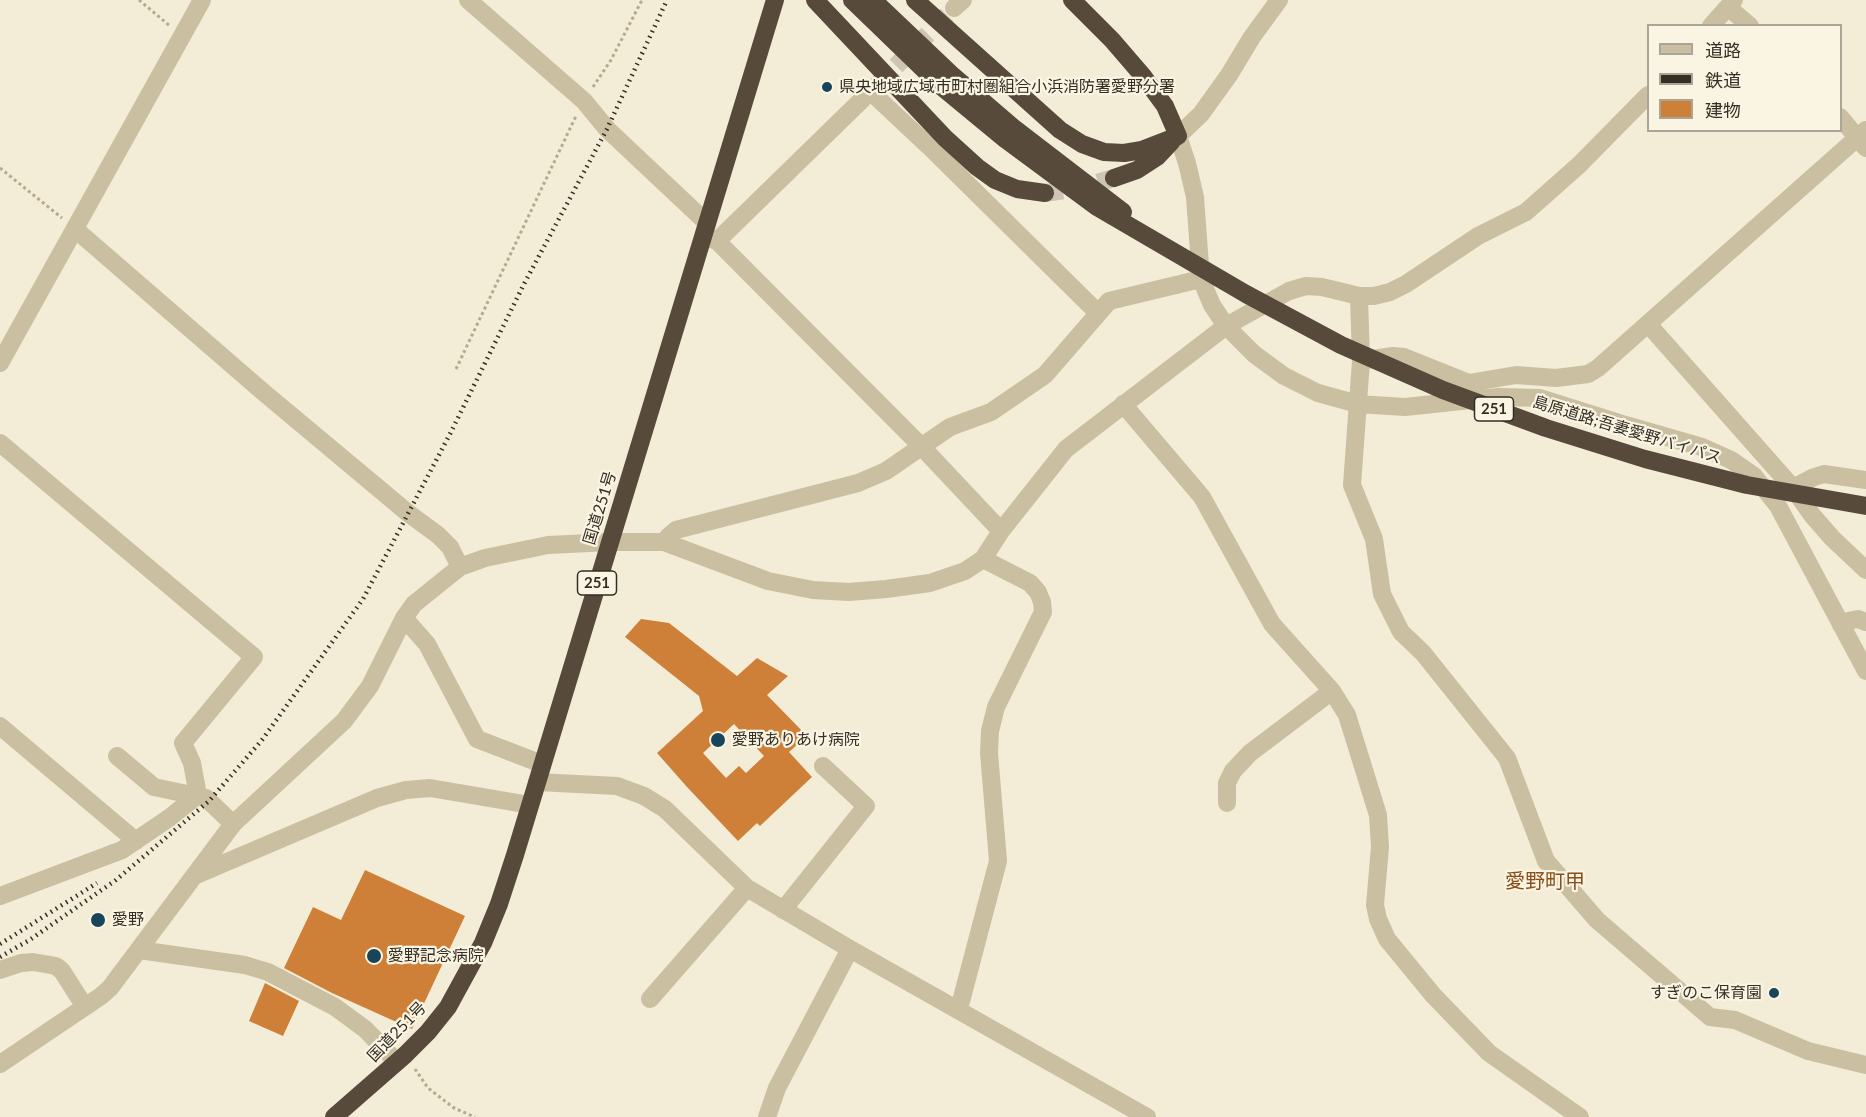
<!DOCTYPE html>
<html>
<head>
<meta charset="utf-8">
<style>
  body { margin:0 }
  #map { position:relative; width:1866px; height:1117px; overflow:hidden; background:#f3ecd6; font-family:Lato,"Noto Sans JP",sans-serif }
  canvas { display:block }
  .legend { position:absolute; left:1647px; top:24px; width:195px; height:108px; box-sizing:border-box; background:#faf5e3; border:2px solid #aba597; margin:0; padding:8px 10px; list-style:none; font-size:18px; color:#352e25 }
  .legend li { display:flex; align-items:center; gap:12px; height:30px }
  .legend b { width:30px; border:2px solid #aba597 }
</style>
</head>
<body>
<div id="map">
<canvas width="1866" height="1117"></canvas>
<ul class="legend">
<li><b style="height:8px;background:#cbbfa2"></b>道路</li>
<li><b style="height:8px;background:#352e25"></b>鉄道</li>
<li><b style="height:16px;background:#cf8038"></b>建物</li>
</ul>
</div>
<script>
const ctx = document.querySelector('canvas').getContext('2d');
ctx.lineJoin = 'round';
function fillPath(path, color) {
  ctx.fillStyle = color;
  ctx.fill(path, 'evenodd');
}
function shape(rows) {
  const path = new Path2D();
  for (const r of rows) {
    path.moveTo(r[0], r[1]);
    for (let i = 2; i < r.length; i += 2) path.lineTo(r[i], r[i + 1]);
  }
  return path;
}
function stroke(path, color, width, dash) {
  ctx.strokeStyle = color;
  ctx.lineWidth = width;
  ctx.lineCap = dash ? 'butt' : 'round';
  ctx.setLineDash(dash || []);
  ctx.stroke(path);
}
function write(font, color, halo, rows, align = 'center') {
  ctx.font = font + ' Lato,"Noto Sans JP",sans-serif';
  ctx.lineWidth = 4.5;
  ctx.setLineDash([]);
  ctx.textBaseline = 'middle';
  ctx.strokeStyle = halo;
  ctx.fillStyle = color;
  for (const [text, x, y, turn = 0] of rows) {
    ctx.save();
    ctx.translate(x, y);
    ctx.rotate((+turn || 0) * Math.PI / 180);
    ctx.textAlign = isNaN(turn) ? turn : align;
    if (halo) ctx.strokeText(text, 0, 0);
    ctx.fillText(text, 0, 0);
    ctx.restore();
  }
}
fillPath(shape([
  [641,619,669,623,737,676,757,658,788,676,767,695,807,736,789,752,812,777,760,826,757,823,738,841,687,787,657,753,703,711,699,696,625,637],
  [734,724,764,756,746,773,739,766,726,778,703,753],
  [365,870,465,916,412,1029,332,993,284,968,313,907,341,920],
  [265,983,299,1001,283,1036,249,1021]
]), '#cf8038');
stroke(shape([
  [877,85,954,8]
]), '#cdc6b3', 18, [18, 9]);
stroke(shape([
  [1045,193,1080,188,1114,178]
]), '#cdc6b3', 18, [18, 9]);
stroke(shape([
  [139,0,170,26],
  [593,87,611,60,642,0],
  [0,168,62,218],
  [456,369,576,116],
  [415,1069,428,1088,454,1108,475,1117]
]), '#b7a98c', 3, [3, 3]);
stroke(shape([
  [468,0,584,101,607,129,707,223],
  [1279,0,1252,37,1229,75,1201,114,1178,136,1187,163,1195,197,1201,279,1212,305,1226,326,1254,354,1284,376,1318,393,1358,404,1405,407,1499,397,1540,398,1629,426,1702,447,1731,460,1754,476,1778,506,1866,671],
  [1728,7,1750,26],
  [954,8,963,0],
  [1711,26,1734,0],
  [871,92,936,153,1098,313],
  [1840,117,1866,148],
  [75,229,262,391,408,513,438,535,450,547,460,567],
  [704,236,717,241,921,446,1001,531],
  [717,241,877,85],
  [1359,296,1361,361,1352,485,1374,539,1382,594,1401,632,1423,653,1507,758,1546,861,1597,920,1710,1017,1735,1020,1808,1051,1866,1065],
  [1648,324,1793,488,1812,515,1832,538,1866,570],
  [1366,360,1393,356,1404,357,1469,383,1516,375,1556,378,1588,374,1598,368,1866,130],
  [0,363,202,0],
  [1123,404,1202,497,1272,624,1332,691,1347,715,1378,815,1380,847,1375,905,1378,919,1387,939,1433,995,1489,1053,1580,1117],
  [0,443,254,657,183,743,192,763,198,795],
  [1793,488,1814,477,1824,474,1866,480],
  [664,542,669,536,676,530,858,483,886,471,950,427,991,412,1045,375,1109,301,1201,279],
  [404,618,427,644,477,739,542,764],
  [1841,625,1848,621,1858,619,1866,622],
  [0,726,136,841],
  [117,756,154,787,206,798,233,824],
  [537,782,617,786,644,796,665,809,747,888,850,949,1147,1117],
  [1227,803,1227,783,1233,771,1250,753,1332,691],
  [194,876,377,798,406,790,430,788,530,805],
  [0,896,122,850,169,818,198,795],
  [783,910,866,806,823,766],
  [139,950,245,965,268,972,335,1007,365,1029,397,1062],
  [0,970,21,963,33,962,56,966,62,971,85,1007],
  [650,999,747,888],
  [959,1009,998,861,989,753,990,731,996,707,1043,612,1042,602,1038,592,1030,583,983,559],
  [0,1064,101,996,110,988,233,824,344,721,370,686,404,618,414,604,460,567,485,558,548,545,610,542,664,542,768,581,813,590,849,592,886,589,930,583,965,571,983,559,1001,531,1066,449,1226,326,1289,291,1306,286,1322,287,1359,296,1374,296,1390,292,1406,284,1478,236,1526,212,1579,165,1648,95],
  [767,1117,777,1088,850,949]
]), '#cbbfa2', 18);
stroke(shape([
  [815,0,945,138,977,167,995,180,1017,189,1045,193],
  [852,0,942,87,1005,139,1097,207,1246,294,1341,345,1443,390,1546,428,1645,459,1747,485,1866,506],
  [873,0,951,74,1015,129,1123,212],
  [915,0,1060,130,1082,144,1104,152,1124,153,1142,150,1178,136],
  [1072,0,1112,40,1143,76,1165,106,1178,136],
  [1114,178,1137,170,1157,157,1172,141],
  [334,1117,405,1055,428,1032,448,1007,483,943,499,904,515,855,775,0]
]), '#574a3b', 18);
stroke(shape([
  [0,944,97,883],
  [0,957,31,939,116,880,209,801,262,740,363,599,450,434,524,284,607,129,667,0]
]), '#352e25', 4.5, [1.5, 4.5]);
for (const [x, y, r, color] of [
  [827,87,6,"#184559"],
  [718,740,8,"#184559"],
  [98,920,8,"#184559"],
  [374,956,8,"#184559"],
  [1774,993,6,"#184559"]
]) {
  const dot = new Path2D();
  dot.arc(x, y, r, 0, 2 * Math.PI);
  ctx.fillStyle = color;
  ctx.fill(dot);
  stroke(dot, '#faf5e3', 2);
}
for (const [x, y, w] of [
  [1494,409,39],
  [597,583,39]
]) {
  const box = new Path2D();
  box.roundRect(x - w / 2, y - 12, w, 24, 4.5);
  ctx.fillStyle = '#faf5e3';
  ctx.fill(box);
  stroke(box, '#352e25', 1.5);
}
write('bold 15px', '#352e25', null, [
  ["251",1494,409],
  ["251",597,583]
]);
write('16px', '#352e25', '#faf5e3', [
  ["県央地域広域市町村圏組合小浜消防署愛野分署",839,87],
  ["愛野ありあけ病院",732,740],
  ["愛野",112,920],
  ["愛野記念病院",388,956],
  ["すぎのこ保育園",1762,993,"right"]
], 'left');
write('16px', '#352e25', '#faf5e3', [
  ["島原道路;吾妻愛野バイパス",1627,430,17],
  ["国道251号",600,508,-73],
  ["国道251号",397,1032,-46]
]);
write('20px', '#894e19', '#faf5e3', [
  ["愛野町甲",1545,882]
]);
</script>
</body>
</html>
